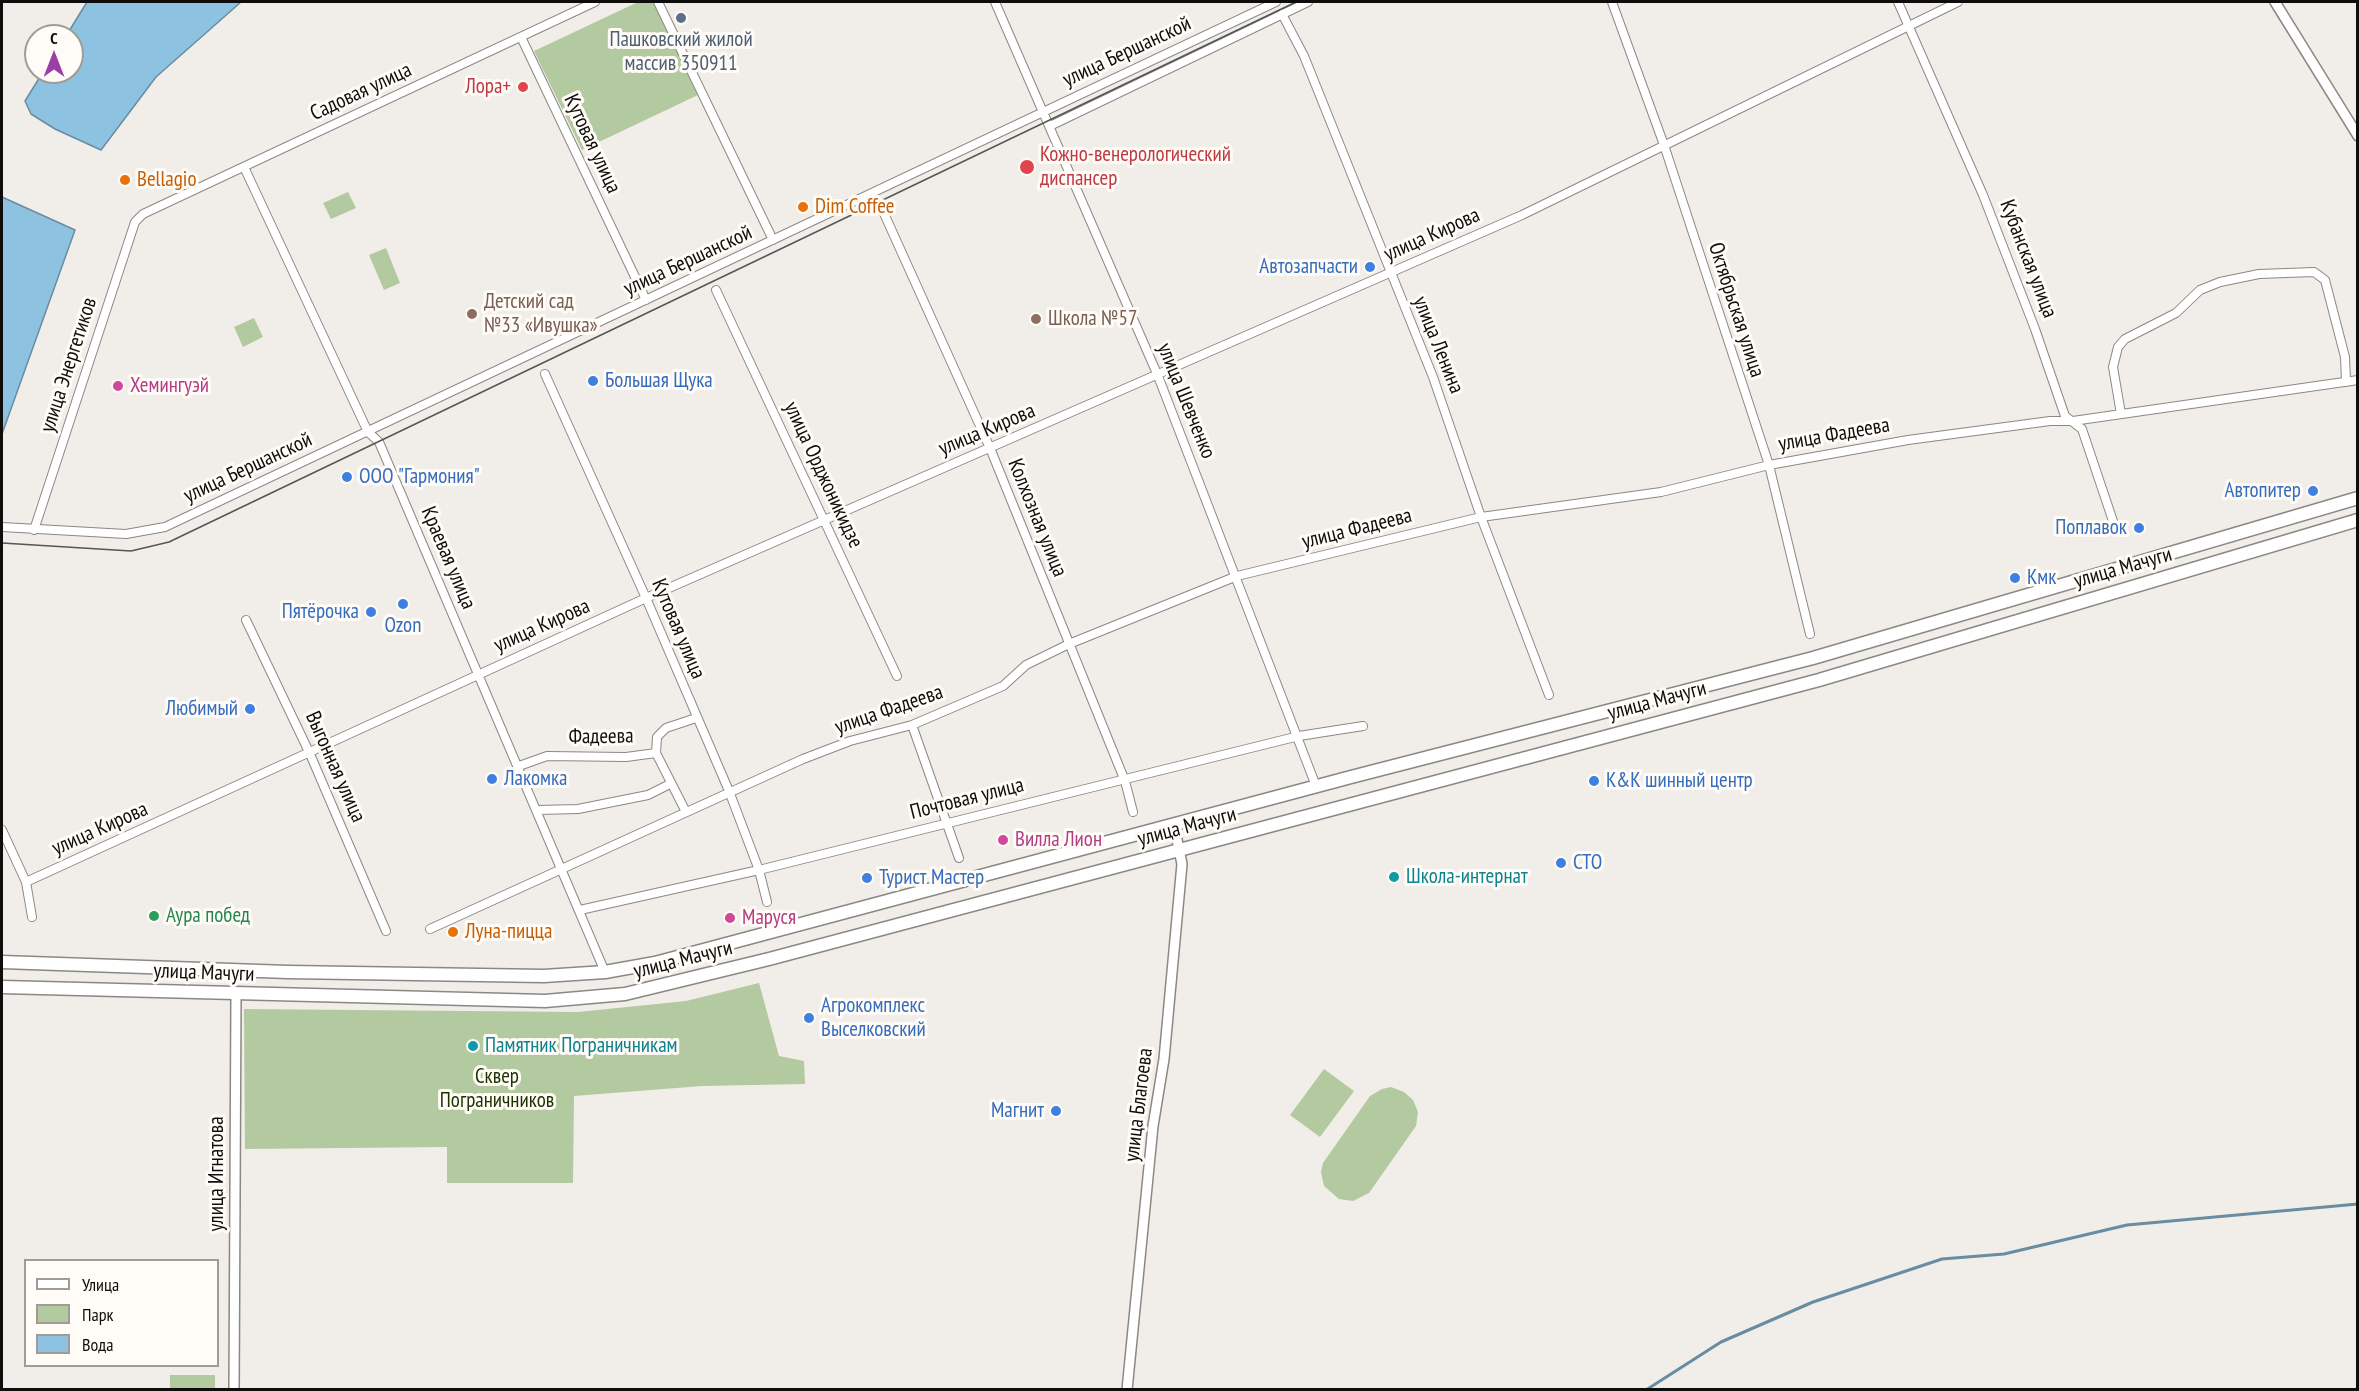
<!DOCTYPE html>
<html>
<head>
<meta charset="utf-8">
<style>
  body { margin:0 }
  #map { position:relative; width:2359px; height:1391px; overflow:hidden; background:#f1eee9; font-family:"PT Sans Narrow",sans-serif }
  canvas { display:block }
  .frame { position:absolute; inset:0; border:3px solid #0e0d0b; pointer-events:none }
  .legend { position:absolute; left:24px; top:1259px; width:195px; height:108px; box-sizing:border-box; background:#fffbf6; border:2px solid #9f9c98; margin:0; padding:8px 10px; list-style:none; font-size:18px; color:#0e0d0b }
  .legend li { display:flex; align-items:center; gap:12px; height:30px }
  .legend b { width:30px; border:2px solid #9f9c98 }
  .north { position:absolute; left:24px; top:24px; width:60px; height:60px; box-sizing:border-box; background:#fffbf6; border:2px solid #9f9c98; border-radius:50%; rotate:0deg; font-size:16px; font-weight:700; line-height:24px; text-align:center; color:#0e0d0b }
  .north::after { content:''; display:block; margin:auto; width:21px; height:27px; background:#9c3ea7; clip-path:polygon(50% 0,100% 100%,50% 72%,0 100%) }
</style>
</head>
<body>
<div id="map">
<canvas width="2359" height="1391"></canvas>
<div class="frame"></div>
<ul class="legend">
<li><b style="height:8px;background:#fff"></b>Улица</li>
<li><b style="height:16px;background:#b3c9a0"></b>Парк</li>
<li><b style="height:16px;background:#8ec2e1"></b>Вода</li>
</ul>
<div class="north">С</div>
</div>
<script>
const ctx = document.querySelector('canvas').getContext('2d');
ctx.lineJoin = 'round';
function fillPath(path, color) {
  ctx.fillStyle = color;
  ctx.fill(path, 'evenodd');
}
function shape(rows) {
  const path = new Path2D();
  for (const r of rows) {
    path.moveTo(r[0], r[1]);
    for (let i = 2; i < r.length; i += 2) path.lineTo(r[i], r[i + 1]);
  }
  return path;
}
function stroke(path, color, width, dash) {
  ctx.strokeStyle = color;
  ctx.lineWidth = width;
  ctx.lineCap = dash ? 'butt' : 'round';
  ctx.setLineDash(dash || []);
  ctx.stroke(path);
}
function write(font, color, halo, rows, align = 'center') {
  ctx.font = font + ' "PT Sans Narrow",sans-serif';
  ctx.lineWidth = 6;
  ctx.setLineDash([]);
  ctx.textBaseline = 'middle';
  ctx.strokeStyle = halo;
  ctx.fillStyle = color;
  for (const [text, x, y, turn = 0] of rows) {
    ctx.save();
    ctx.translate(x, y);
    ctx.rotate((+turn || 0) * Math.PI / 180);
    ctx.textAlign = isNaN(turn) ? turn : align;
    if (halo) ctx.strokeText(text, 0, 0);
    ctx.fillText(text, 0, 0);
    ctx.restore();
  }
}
fillPath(shape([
  [638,2,653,2,698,95,582,150,534,51],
  [348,192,356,208,331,219,323,203],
  [386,248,400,283,384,290,369,255],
  [254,318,263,337,243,347,234,327],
  [759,983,779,1056,804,1061,805,1084,702,1086,574,1096,573,1183,447,1183,447,1147,245,1149,244,1009,578,1012,686,1001],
  [1324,1069,1354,1091,1320,1137,1290,1115],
  [1391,1087,1404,1092,1413,1100,1418,1112,1416,1126,1369,1193,1353,1201,1339,1199,1324,1186,1321,1172,1323,1163,1370,1096,1382,1089],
  [170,1375,215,1375,215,1389,170,1389]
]), '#b3c9a0');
const water = shape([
  [87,2,241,2,156,77,101,150,55,129,31,114,25,101,43,72,72,72,72,36,66,36,87,2],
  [2,197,75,230,2,434,2,197]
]);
fillPath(water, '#8ec2e1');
stroke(water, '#688ca1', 1.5);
stroke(shape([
  [1646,1390,1721,1342,1813,1302,1942,1259,2004,1254,2127,1225,2358,1204]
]), '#688ca1', 3);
const minor = shape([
  [658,2,773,240],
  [995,2,1158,376,1316,786],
  [1612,2,1664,145,1769,465,1810,634],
  [1898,2,1983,195,2035,329,2065,416,2082,429,2116,530],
  [1282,14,1304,56,1433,377,1481,517,1549,695],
  [521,37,646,300],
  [1050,126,1308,2],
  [244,167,368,432,379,442,605,972],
  [882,209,990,448,1125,781,1133,812],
  [716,290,897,676],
  [545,374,646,598,729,791,759,870,767,902],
  [2121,414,2113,367,2118,347,2125,339,2176,313,2200,290,2220,282,2259,274,2314,272,2325,280,2345,357,2346,382],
  [2,527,126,534,165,527,1276,2],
  [34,530,135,222,143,214,595,2],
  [246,620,310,754,386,931],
  [912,725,959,858],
  [656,753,657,737,666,728,696,718],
  [519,766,547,756,626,757,656,753,686,812],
  [538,810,578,809,648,795,670,784],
  [2,830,26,882,32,917],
  [26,882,646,598,1522,215,1958,2],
  [580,910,759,870,1299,736,1363,726],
  [430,929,803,759,850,741,912,725,1003,686,1026,665,1069,644,1237,576,1481,517,1661,492,1769,465,1908,440,2050,421,2073,421,2358,380]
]);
const tertiary = shape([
  [2275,2,2358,136],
  [234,1390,236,994],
  [1127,1390,1153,1126,1164,1059,1182,864,1174,825]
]);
const primary = shape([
  [2,962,288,972,544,976,605,972,655,963,1351,777,1813,658,2358,498],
  [2,987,545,1001,625,994,769,959,1819,680,2358,520]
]);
stroke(minor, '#8b8884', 10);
stroke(tertiary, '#8b8884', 12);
stroke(primary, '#8b8884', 15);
stroke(minor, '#fff', 8);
stroke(tertiary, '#fff', 9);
stroke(primary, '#fff', 12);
stroke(shape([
  [2,543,131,551,169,542,1296,2]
]), '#565552', 1.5);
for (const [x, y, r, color] of [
  [681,18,6,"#5c6f8a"],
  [523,87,6,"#e0444e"],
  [1027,167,8,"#e0444e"],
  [125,180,6,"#e8710a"],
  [803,207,6,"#e8710a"],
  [1370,267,6,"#3f7fe0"],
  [472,314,6,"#8d6e63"],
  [1036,319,6,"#8d6e63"],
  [593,381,6,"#3f7fe0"],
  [118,386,6,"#d1479c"],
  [347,477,6,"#3f7fe0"],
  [2313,491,6,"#3f7fe0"],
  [2139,528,6,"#3f7fe0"],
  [2015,578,6,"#3f7fe0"],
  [403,604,6,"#3f7fe0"],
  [371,612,6,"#3f7fe0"],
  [250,709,6,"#3f7fe0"],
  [492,779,6,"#3f7fe0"],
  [1594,781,6,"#3f7fe0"],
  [1003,840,6,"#d1479c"],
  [1561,863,6,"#3f7fe0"],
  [1394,877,6,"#0f9aa8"],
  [867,878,6,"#3f7fe0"],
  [154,916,6,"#2e9e5b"],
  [730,918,6,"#d1479c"],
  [453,932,6,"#e8710a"],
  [809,1018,6,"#3f7fe0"],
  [473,1046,6,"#0f9aa8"],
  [1056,1111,6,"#3f7fe0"]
]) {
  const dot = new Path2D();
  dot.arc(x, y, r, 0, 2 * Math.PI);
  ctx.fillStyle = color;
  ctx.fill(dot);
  stroke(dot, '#fffbf6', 2);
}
write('21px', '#4e5e75', '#fffbf6', [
  ["Пашковский жилой",681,40],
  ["массив 350911",681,64]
]);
write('21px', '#0e0d0b', '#fffbf6', [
  ["улица Бершанской",1127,52,-25],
  ["Садовая улица",361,92,-25],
  ["Кутовая улица",592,144,65],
  ["улица Кирова",1432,235,-24],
  ["Кубанская улица",2028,259,69],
  ["улица Бершанской",688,261,-25],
  ["Октябрьская улица",1736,310,72],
  ["улица Ленина",1438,345,68],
  ["улица Энергетиков",69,365,-72],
  ["улица Шевченко",1186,401,68],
  ["улица Кирова",987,430,-23],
  ["улица Фадеева",1834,435,-10],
  ["улица Бершанской",248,468,-25],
  ["улица Орджоникидзе",823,475,65],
  ["Колхозная улица",1037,518,68],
  ["улица Фадеева",1357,529,-14],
  ["Краевая улица",448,558,67],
  ["улица Мачуги",2123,568,-16],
  ["улица Кирова",542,626,-24],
  ["Кутовая улица",678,629,67],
  ["улица Мачуги",1657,701,-15],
  ["улица Фадеева",889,710,-19],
  ["Фадеева",601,737,-1],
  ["Выгонная улица",335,767,66],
  ["Почтовая улица",967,799,-14],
  ["улица Мачуги",1187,827,-15],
  ["улица Кирова",100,829,-24],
  ["улица Мачуги",683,960,-14],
  ["улица Мачуги",204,973,2],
  ["улица Благоева",1139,1105,-83],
  ["улица Игнатова",217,1174,-90]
]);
write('21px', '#be3a42', '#fffbf6', [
  ["Лора+",511,87],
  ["Кожно-венерологический",1040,155,"left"],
  ["диспансер",1040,179,"left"]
], 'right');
write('21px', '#c56008', '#fffbf6', [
  ["Bellagio",137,180],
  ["Dim Coffee",815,207],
  ["Луна-пицца",465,932]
], 'left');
write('21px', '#366cbe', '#fffbf6', [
  ["Автозапчасти",1358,267,"right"],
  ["Большая Щука",605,381],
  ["ООО \"Гармония\"",359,477],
  ["Автопитер",2301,491,"right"],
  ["Поплавок",2127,528,"right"],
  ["Кмк",2027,578],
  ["Пятёрочка",359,612,"right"],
  ["Ozon",403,626,"center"],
  ["Любимый",238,709,"right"],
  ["Лакомка",504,779],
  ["K&K шинный центр",1606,781],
  ["СТО",1573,863],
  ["Турист Мастер",879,878],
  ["Агрокомплекс",821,1006],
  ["Выселковский",821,1030],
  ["Магнит",1044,1111,"right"]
], 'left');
write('21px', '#785e54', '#fffbf6', [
  ["Детский сад",484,302],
  ["№33 «Ивушка»",484,326],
  ["Школа №57",1048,319]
], 'left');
write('21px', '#b23c85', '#fffbf6', [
  ["Хемингуэй",130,386],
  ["Вилла Лион",1015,840],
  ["Маруся",742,918]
], 'left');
write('21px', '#0d838f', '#fffbf6', [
  ["Школа-интернат",1406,877],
  ["Памятник Пограничникам",485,1046]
], 'left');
write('21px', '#27864d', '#fffbf6', [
  ["Аура побед",166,916]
], 'left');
write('21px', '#1c3200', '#fffbf6', [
  ["Сквер",497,1077],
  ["Пограничников",497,1101]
]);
</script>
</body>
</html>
